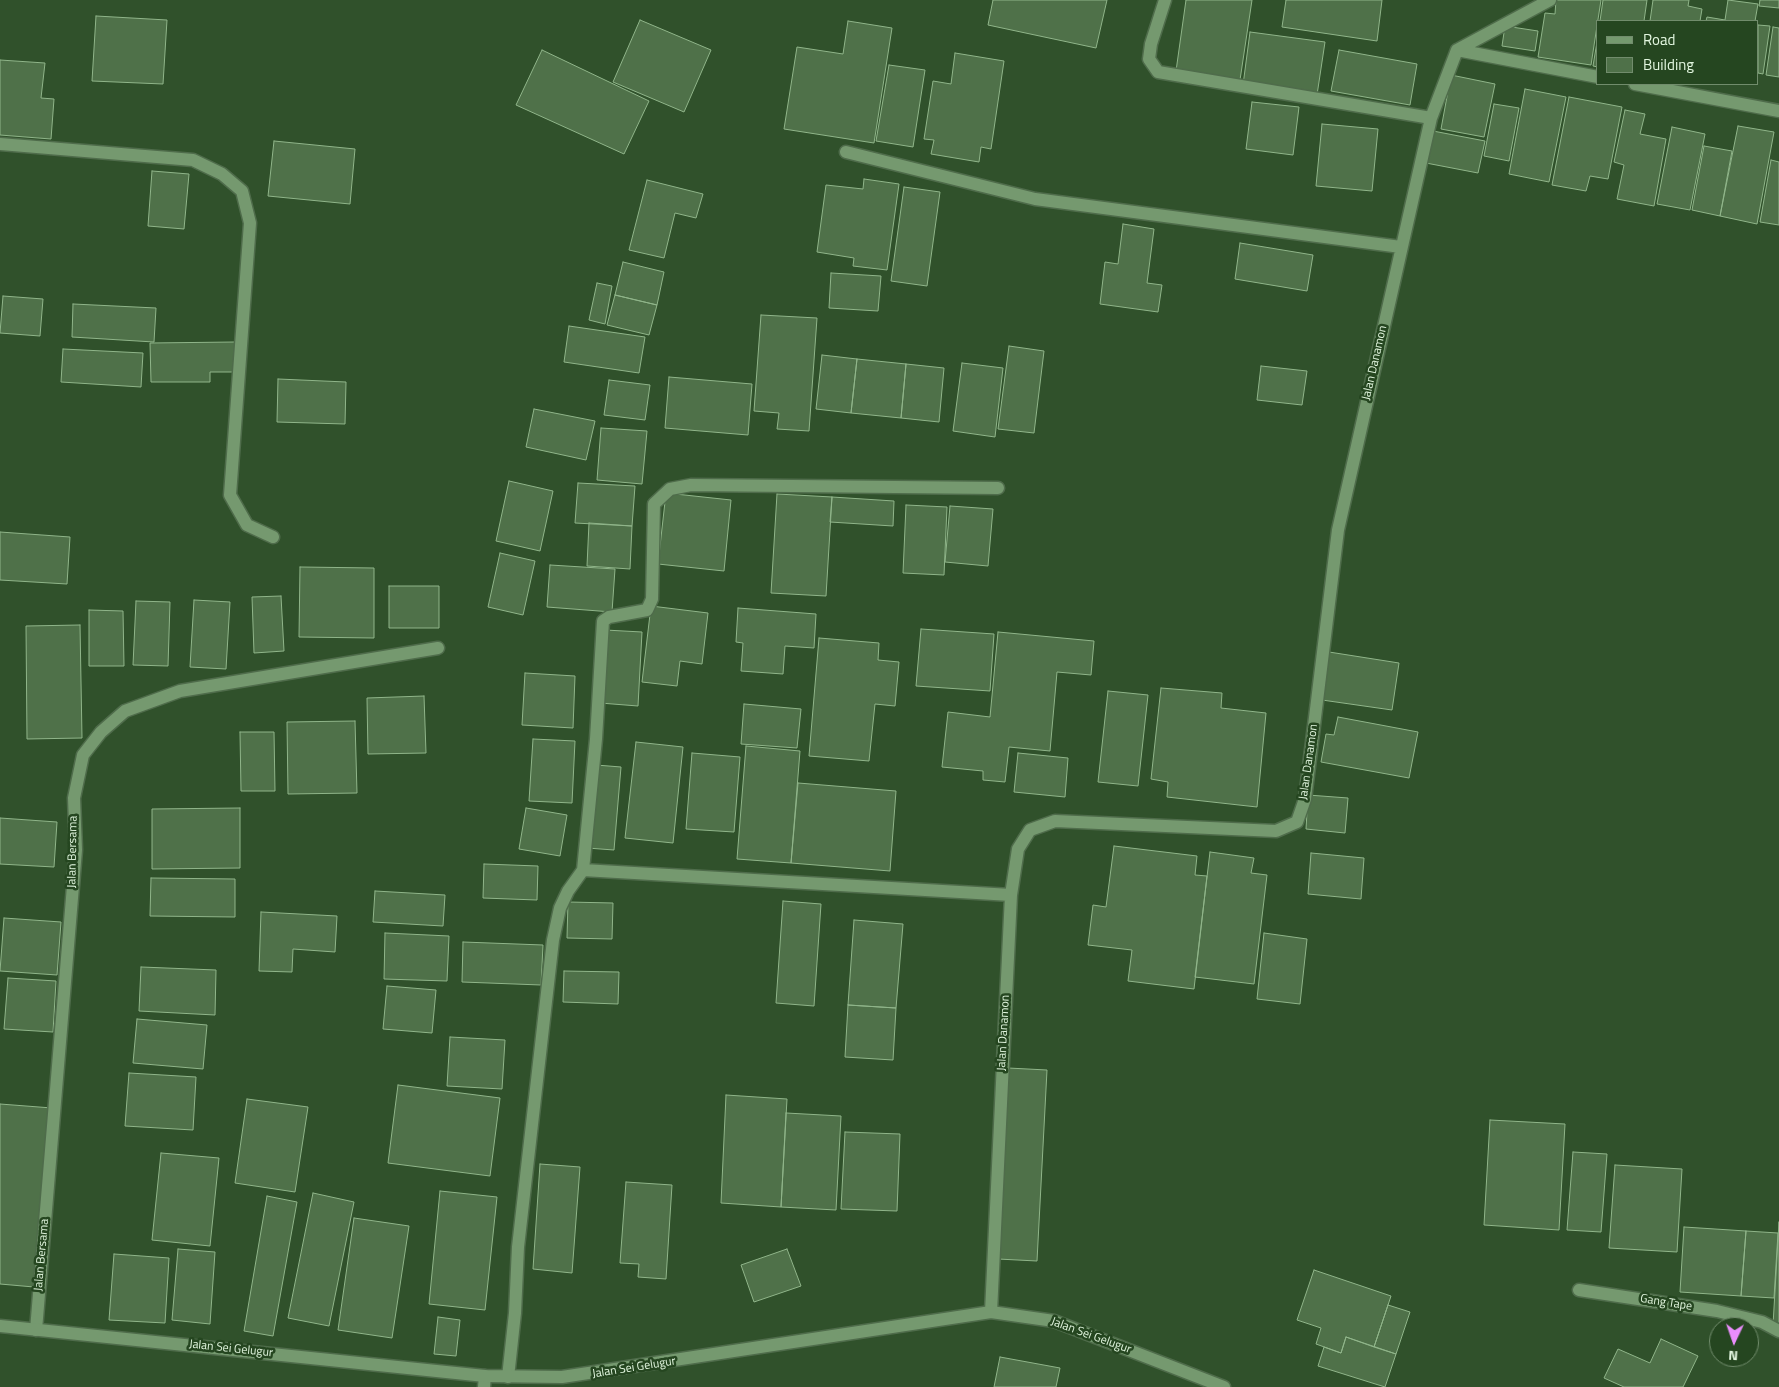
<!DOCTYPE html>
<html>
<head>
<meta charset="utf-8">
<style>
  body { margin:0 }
  #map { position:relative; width:1779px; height:1387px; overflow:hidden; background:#30512b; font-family:"Titillium Web",sans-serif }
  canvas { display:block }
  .legend { position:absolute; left:1596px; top:20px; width:162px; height:65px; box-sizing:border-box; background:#254620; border:1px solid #718c6c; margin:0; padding:6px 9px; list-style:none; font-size:15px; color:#e2f6df }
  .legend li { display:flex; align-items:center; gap:10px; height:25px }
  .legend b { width:25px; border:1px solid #718c6c }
  .north { position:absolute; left:1709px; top:1317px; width:50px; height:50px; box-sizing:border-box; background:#254620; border:1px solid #718c6c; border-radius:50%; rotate:183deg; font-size:14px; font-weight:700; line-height:20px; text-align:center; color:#e2f6df }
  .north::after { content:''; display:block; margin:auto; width:18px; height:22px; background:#ea8dfc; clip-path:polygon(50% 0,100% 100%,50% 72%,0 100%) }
</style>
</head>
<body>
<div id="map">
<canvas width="1779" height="1387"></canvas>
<ul class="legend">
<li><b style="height:6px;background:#75996f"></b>Road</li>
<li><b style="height:14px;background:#4f7149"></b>Building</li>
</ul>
<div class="north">N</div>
</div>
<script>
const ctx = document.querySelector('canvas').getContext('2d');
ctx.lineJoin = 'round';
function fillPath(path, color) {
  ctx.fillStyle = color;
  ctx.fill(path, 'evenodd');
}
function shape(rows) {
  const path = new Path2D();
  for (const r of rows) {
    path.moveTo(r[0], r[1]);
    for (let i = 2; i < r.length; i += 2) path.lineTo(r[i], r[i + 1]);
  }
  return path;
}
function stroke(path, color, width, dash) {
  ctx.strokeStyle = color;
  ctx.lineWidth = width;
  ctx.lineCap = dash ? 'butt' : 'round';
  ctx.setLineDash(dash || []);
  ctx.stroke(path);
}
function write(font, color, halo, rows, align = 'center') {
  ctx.font = font + ' "Titillium Web",sans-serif';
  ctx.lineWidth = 5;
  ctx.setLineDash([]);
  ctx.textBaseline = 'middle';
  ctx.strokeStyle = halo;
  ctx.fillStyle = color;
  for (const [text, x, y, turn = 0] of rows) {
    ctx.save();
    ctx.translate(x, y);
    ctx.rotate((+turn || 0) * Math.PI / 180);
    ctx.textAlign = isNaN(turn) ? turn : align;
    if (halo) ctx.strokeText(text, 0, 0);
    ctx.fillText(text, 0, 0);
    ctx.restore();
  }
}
const building = shape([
  [993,0,1107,0,1096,48,988,25,993,0],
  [1186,0,1252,0,1240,80,1176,71,1186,0],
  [1286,0,1382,0,1377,41,1282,27,1286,0],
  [1556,0,1601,0,1591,65,1538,57,1545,13,1555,14,1556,0],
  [1603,0,1647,0,1644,21,1600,21,1603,0],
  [1653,0,1689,0,1688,6,1702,9,1700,21,1650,21,1653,0],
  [1728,0,1758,4,1755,21,1706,21,1707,17,1725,20,1728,0],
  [1760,0,1779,0,1779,8,1759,6,1760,0],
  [96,16,167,20,163,84,92,81,96,16],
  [640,20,711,50,684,112,613,82,640,20],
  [848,21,892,28,874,143,784,129,797,47,843,54,848,21],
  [1758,25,1770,26,1763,74,1758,73,1758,25],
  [1505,26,1538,31,1535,51,1502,46,1505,26],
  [1773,27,1779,28,1779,77,1766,75,1773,27],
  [1250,32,1325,42,1317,95,1243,85,1250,32],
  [1598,36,1598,67,1593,66,1598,36],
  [542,50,649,101,624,154,516,105,542,50],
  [1339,50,1417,64,1410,105,1331,91,1339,50],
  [955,53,1004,61,991,149,981,147,979,162,931,154,934,140,924,139,933,81,951,84,955,53],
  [0,60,45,63,41,98,54,99,51,139,0,135,0,60],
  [889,65,925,70,913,147,876,141,889,65],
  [1451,75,1495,84,1484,137,1441,129,1451,75],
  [1525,89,1566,97,1549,182,1509,174,1525,89],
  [1569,97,1622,107,1608,179,1590,176,1586,191,1552,185,1569,97],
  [1252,102,1299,107,1293,155,1246,149,1252,102],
  [1494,104,1519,108,1509,161,1484,156,1494,104],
  [1625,110,1645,114,1640,134,1666,139,1654,206,1617,199,1624,165,1614,162,1625,110],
  [1322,124,1378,129,1372,191,1316,186,1322,124],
  [1738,126,1774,132,1757,224,1720,216,1738,126],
  [1672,127,1705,134,1690,210,1657,204,1672,127],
  [1433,131,1485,141,1478,173,1426,163,1433,131],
  [274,141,355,149,350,204,268,196,274,141],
  [1704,146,1732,151,1720,216,1692,210,1704,146],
  [1771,160,1779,162,1779,225,1760,222,1771,160],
  [152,171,189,174,184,229,148,226,152,171],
  [864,179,899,184,887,270,853,266,854,258,817,252,826,185,863,189,864,179],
  [647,180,703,194,696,218,675,213,664,258,629,250,647,180],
  [904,187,940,192,927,286,891,281,904,187],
  [1123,224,1154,229,1147,283,1162,285,1158,312,1100,304,1105,262,1118,264,1123,224],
  [1240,243,1313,255,1307,291,1235,279,1240,243],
  [623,262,664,272,657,305,615,295,623,262],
  [831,273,881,276,878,311,829,308,831,273],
  [597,283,612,286,605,324,589,320,597,283],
  [615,295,657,305,649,335,607,325,615,295],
  [3,296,43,299,40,336,0,333,3,296],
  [73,304,156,308,154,342,72,337,73,304],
  [761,315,817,318,809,431,777,429,779,413,754,411,761,315],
  [569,326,645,337,639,373,564,362,569,326],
  [235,342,235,372,210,372,210,382,151,382,150,343,235,342],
  [1009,346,1044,351,1034,433,998,429,1009,346],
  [63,349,143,353,141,387,61,382,63,349],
  [822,355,857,359,851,413,816,409,822,355],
  [857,359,906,364,901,418,851,413,857,359],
  [962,363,1003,368,995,437,953,431,962,363],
  [906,364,944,368,939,422,901,418,906,364],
  [1261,366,1307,371,1302,405,1257,400,1261,366],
  [669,377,752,384,748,435,665,428,669,377],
  [278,379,346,382,345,424,277,422,278,379],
  [609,380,650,385,645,420,604,415,609,380],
  [534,409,595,421,586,460,526,447,534,409],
  [601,428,647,431,642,484,597,480,601,428],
  [509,481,553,491,540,551,496,541,509,481],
  [578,483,635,486,632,526,575,523,578,483],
  [666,493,731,500,724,571,658,564,666,493],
  [777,494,832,497,826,596,771,593,777,494],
  [832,497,894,501,893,526,830,522,832,497],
  [906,505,947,507,944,575,903,573,906,505],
  [950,506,993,509,988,566,945,562,950,506],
  [589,523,632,526,630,569,587,566,589,523],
  [0,532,70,537,67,584,0,580,0,532],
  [500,553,535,561,523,615,488,607,500,553],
  [550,565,615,569,612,612,547,607,550,565],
  [300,567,374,568,374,638,299,637,300,567],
  [389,586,439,586,439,628,389,628,389,586],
  [281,596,284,651,254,653,252,597,281,596],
  [194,600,230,602,226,669,190,667,194,600],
  [136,601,170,602,168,666,133,665,136,601],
  [651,606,708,613,702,664,680,661,677,686,642,682,651,606],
  [738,608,816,614,814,648,785,646,783,674,741,671,743,643,736,642,738,608],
  [89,610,123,611,124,666,89,666,89,610],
  [80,625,82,738,27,739,26,626,80,625],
  [921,629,994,634,990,691,916,686,921,629],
  [605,630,642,632,638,706,600,703,605,630],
  [998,632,1094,641,1091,675,1057,672,1050,751,1009,747,1005,782,983,780,983,771,942,767,948,712,990,717,998,632],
  [819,638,879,643,878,660,899,662,895,706,875,704,869,761,809,756,819,638],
  [1329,652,1399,663,1392,710,1322,700,1329,652],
  [525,673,575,676,573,728,522,725,525,673],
  [1161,688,1222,693,1221,708,1266,713,1257,807,1167,797,1168,782,1151,779,1161,688],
  [1108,691,1148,695,1138,786,1098,782,1108,691],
  [424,696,426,753,368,754,367,698,424,696],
  [744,704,801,709,797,748,741,744,744,704],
  [1338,717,1418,732,1409,778,1321,762,1326,734,1334,735,1338,717],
  [355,721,357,793,288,794,287,722,355,721],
  [240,732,274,732,275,791,241,791,240,732],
  [533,739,575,741,572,803,529,801,533,739],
  [636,742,683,747,673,843,625,838,636,742],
  [746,746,800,751,791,863,737,859,746,746],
  [692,753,740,757,734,832,686,829,692,753],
  [1018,753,1068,758,1065,797,1014,792,1018,753],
  [596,765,621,767,614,850,587,848,596,765],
  [798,783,896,791,890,871,791,863,798,783],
  [1308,795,1348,798,1345,833,1306,829,1308,795],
  [240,808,240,868,152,869,152,809,240,808],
  [526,808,567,815,560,856,519,849,526,808],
  [0,818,57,822,54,867,0,864,0,818],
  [1114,846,1197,856,1195,875,1207,876,1194,989,1128,981,1132,950,1088,945,1093,905,1106,907,1114,846],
  [1210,852,1254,858,1251,873,1267,875,1254,984,1195,977,1210,852],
  [1311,853,1364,858,1361,899,1308,894,1311,853],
  [484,864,538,866,537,900,483,898,484,864],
  [151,878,235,879,235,917,150,916,151,878],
  [375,891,445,895,443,926,373,922,375,891],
  [783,901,821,904,814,1006,776,1003,783,901],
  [568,902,613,903,612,939,567,938,568,902],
  [261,912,337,916,335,952,293,949,292,972,259,971,261,912],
  [4,918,61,922,57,975,0,971,4,918],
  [854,920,903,924,896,1008,848,1005,854,920],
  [385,933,449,936,447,981,384,979,385,933],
  [1264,933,1307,939,1300,1004,1257,999,1264,933],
  [463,942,543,945,541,985,462,982,463,942],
  [141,967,216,970,215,1015,139,1011,141,967],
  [564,971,619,972,618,1004,563,1002,564,971],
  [8,978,56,981,53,1032,4,1029,8,978],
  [387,986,436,990,432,1033,383,1029,387,986],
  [848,1005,896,1008,893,1060,845,1057,848,1005],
  [137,1019,207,1025,203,1069,133,1063,137,1019],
  [450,1037,505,1040,502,1089,447,1086,450,1037],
  [1008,1068,1047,1070,1037,1261,998,1259,1008,1068],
  [129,1073,196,1077,193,1130,125,1126,129,1073],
  [398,1085,500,1098,490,1176,388,1163,398,1085],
  [726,1095,787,1099,781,1207,721,1203,726,1095],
  [247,1099,308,1107,295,1192,235,1183,247,1099],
  [0,1104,52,1108,34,1287,0,1284,0,1104],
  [786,1113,841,1116,836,1210,781,1207,786,1113],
  [1490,1120,1565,1124,1559,1230,1484,1225,1490,1120],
  [845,1132,900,1134,897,1211,841,1209,845,1132],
  [1573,1152,1607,1154,1601,1232,1567,1230,1573,1152],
  [161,1153,219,1158,210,1246,152,1240,161,1153],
  [540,1164,580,1167,572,1273,533,1269,540,1164],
  [1615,1165,1682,1169,1677,1252,1609,1248,1615,1165],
  [626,1182,672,1185,666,1279,638,1277,639,1264,620,1263,626,1182],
  [440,1191,497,1197,485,1310,429,1304,440,1191],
  [313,1193,354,1202,329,1326,288,1318,313,1193],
  [267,1196,297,1202,273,1336,244,1331,267,1196],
  [354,1218,409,1226,392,1338,338,1330,354,1218],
  [1779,1222,1779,1325,1773,1325,1779,1222],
  [1684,1227,1746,1231,1741,1296,1680,1292,1684,1227],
  [1746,1231,1778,1233,1774,1298,1741,1296,1746,1231],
  [178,1249,215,1252,210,1324,172,1320,178,1249],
  [787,1249,801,1286,754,1302,741,1265,787,1249],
  [114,1254,169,1258,165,1323,109,1320,114,1254],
  [1314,1270,1391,1296,1374,1347,1346,1337,1341,1353,1316,1344,1321,1328,1297,1320,1314,1270],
  [1388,1305,1410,1312,1396,1354,1374,1347,1388,1305],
  [438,1317,460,1320,456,1356,434,1354,438,1317],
  [1346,1337,1396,1354,1385,1387,1318,1366,1324,1347,1341,1353,1346,1337],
  [1661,1339,1698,1356,1683,1387,1624,1387,1604,1378,1618,1349,1650,1363,1661,1339],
  [1000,1357,1060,1368,1056,1387,994,1387,1000,1357]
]);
fillPath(building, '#4f7149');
stroke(building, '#90b58a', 1);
const minor = shape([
  [1165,0,1151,44,1149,59,1158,72,1431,118],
  [1457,50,1598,77],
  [1457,50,1550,0],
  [1635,84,1779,111],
  [0,144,193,160,222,174,242,191,250,223,230,495,247,525,273,537],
  [846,152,1035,199,1401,247],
  [583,870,1011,895],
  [1579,1290,1717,1311,1762,1322,1779,1331],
  [991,1312,1011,895,1018,849,1030,830,1055,821,1276,831,1297,822,1305,799,1338,530,1431,118,1457,50],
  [36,1330,76,850,74,798,83,755,101,732,125,711,180,691,438,648],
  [508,1377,515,1313,518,1247,553,940,560,908,568,891,583,870,596,739,603,621,609,617,647,610,652,599,654,504,670,489,691,485,998,488],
  [484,1387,485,1376]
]);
const secondary = shape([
  [0,1326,485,1376,562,1377,991,1312,1054,1321,1224,1387]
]);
stroke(minor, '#4f6c4b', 15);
stroke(secondary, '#4f6c4b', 15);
stroke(minor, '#75996f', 12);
stroke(secondary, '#75996f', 12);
write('12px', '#e2f6df', '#254620', [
  ["Jalan Danamon",1375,363,-77],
  ["Jalan Danamon",1309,762,-82],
  ["Jalan Bersama",73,852,-89],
  ["Jalan Danamon",1004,1033,-87],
  ["Jalan Bersama",42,1255,-85],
  ["Gang Tape",1666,1303,9],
  ["Jalan Sei Gelugur",1091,1336,20],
  ["Jalan Sei Gelugur",231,1349,6],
  ["Jalan Sei Gelugur",634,1368,-9]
]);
</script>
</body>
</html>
